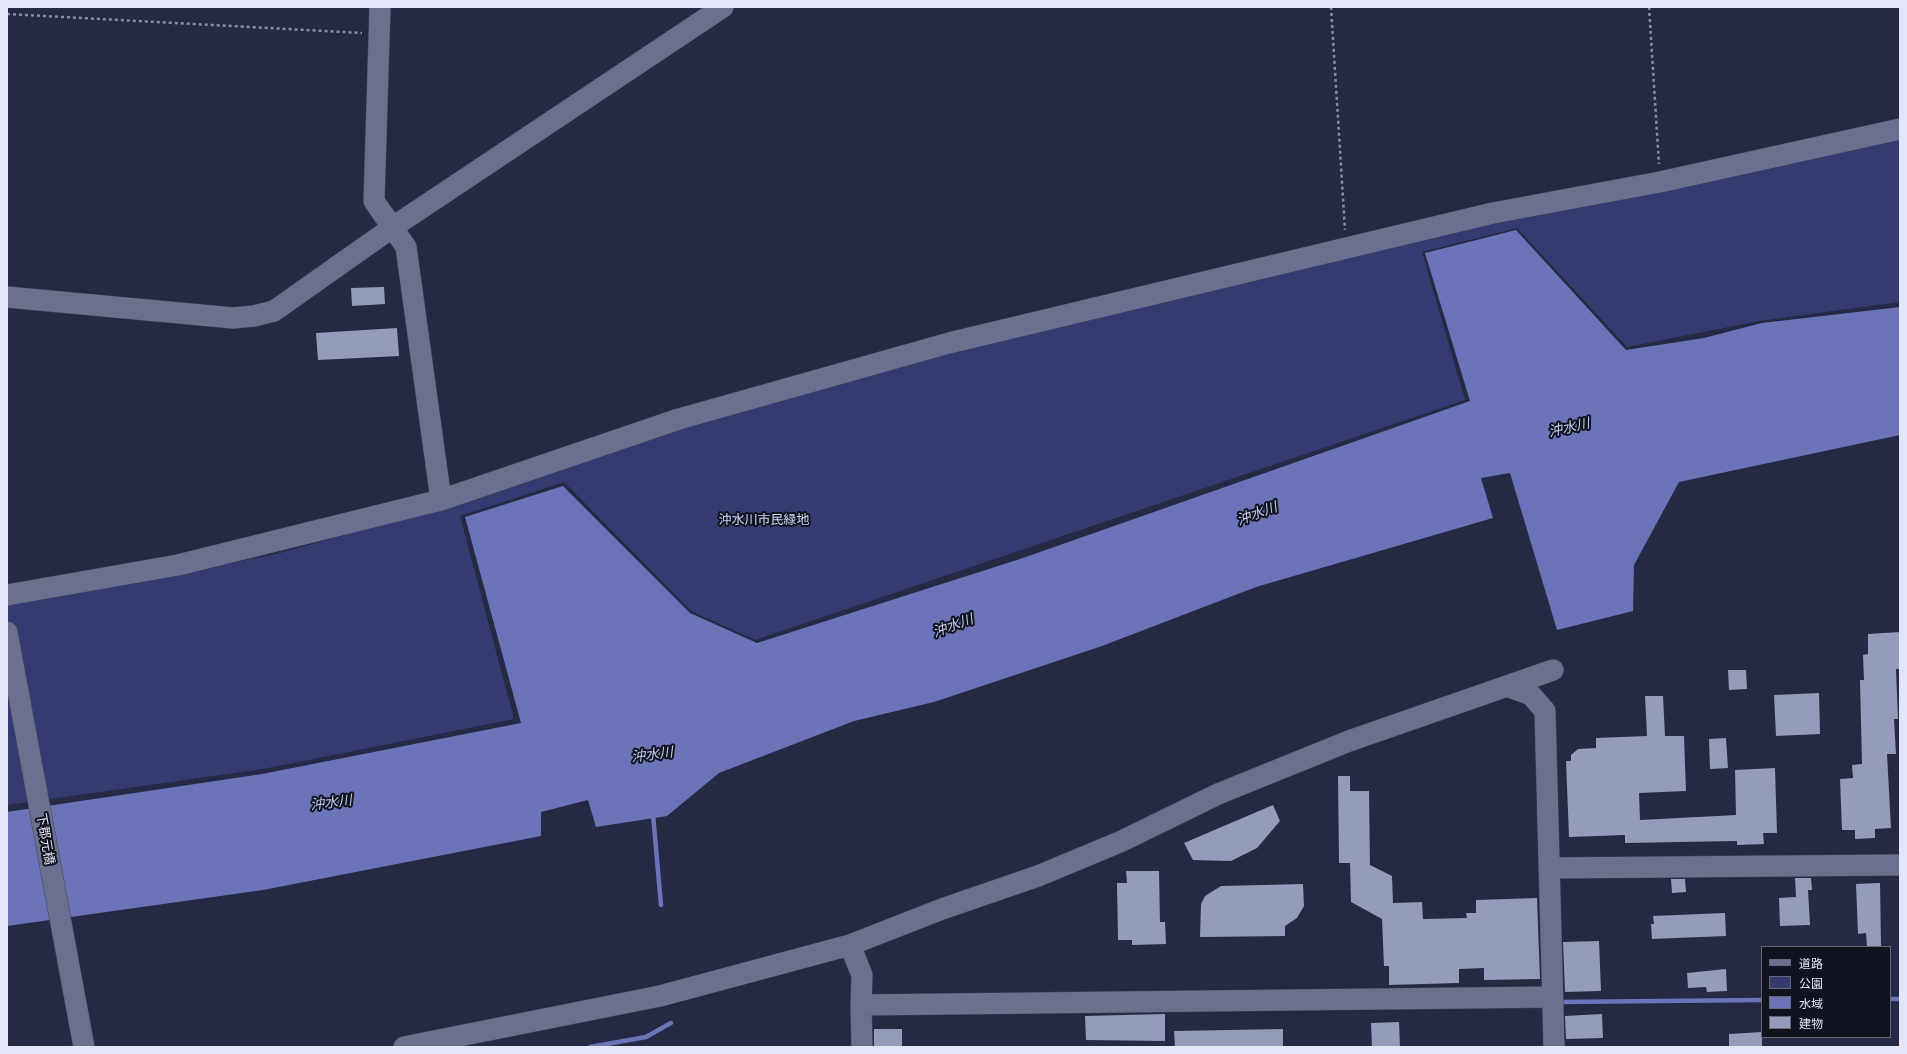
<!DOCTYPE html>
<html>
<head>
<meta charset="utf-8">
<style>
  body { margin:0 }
  #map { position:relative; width:1907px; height:1054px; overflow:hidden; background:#252943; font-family:Raleway,"Noto Sans JP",sans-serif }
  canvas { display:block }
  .frame { position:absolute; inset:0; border:8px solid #e2e6f7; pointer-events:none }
  .legend { position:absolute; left:1761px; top:946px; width:130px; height:92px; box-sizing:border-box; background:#11131f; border:1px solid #656775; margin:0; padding:5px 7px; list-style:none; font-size:12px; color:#e2e6f7 }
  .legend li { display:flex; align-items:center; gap:8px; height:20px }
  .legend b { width:20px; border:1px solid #656775 }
</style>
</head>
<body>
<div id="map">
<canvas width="1907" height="1054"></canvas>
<div class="frame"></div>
<ul class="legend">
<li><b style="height:5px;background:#6b708f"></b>道路</li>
<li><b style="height:11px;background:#353b71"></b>公園</li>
<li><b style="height:11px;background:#6b74b8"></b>水域</li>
<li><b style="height:11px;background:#949bbb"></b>建物</li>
</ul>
</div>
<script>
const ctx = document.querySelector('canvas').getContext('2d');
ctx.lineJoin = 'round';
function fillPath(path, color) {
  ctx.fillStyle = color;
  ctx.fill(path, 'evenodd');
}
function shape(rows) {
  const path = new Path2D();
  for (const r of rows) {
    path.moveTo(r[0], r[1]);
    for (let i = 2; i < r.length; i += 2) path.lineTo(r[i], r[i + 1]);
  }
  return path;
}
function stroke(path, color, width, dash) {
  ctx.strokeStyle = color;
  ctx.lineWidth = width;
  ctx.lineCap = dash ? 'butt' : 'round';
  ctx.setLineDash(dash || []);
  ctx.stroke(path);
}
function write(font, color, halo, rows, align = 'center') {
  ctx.font = font + ' Raleway,"Noto Sans JP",sans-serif';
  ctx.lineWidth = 4;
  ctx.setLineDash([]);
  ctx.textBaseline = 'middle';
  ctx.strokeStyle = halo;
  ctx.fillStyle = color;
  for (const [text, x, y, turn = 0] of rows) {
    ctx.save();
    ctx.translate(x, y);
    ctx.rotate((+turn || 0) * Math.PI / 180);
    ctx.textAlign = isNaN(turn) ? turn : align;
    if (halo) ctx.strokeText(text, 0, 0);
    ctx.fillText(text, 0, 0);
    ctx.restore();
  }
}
fillPath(shape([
  [1900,134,1900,302,1759,321,1627,347,1517,228,1422,252,1465,400,755,640,691,611,564,482,460,516,514,719,263,769,7,805,7,604,180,573,276,554,407,518,561,465,924,356,1517,212]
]), '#353b71');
fillPath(shape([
  [1516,230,1626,350,1704,338,1762,323,1900,307,1900,435,1679,482,1634,565,1633,611,1557,630,1510,473,1481,478,1493,518,1256,587,1102,646,934,702,854,721,719,773,667,816,596,827,588,800,541,812,541,836,263,890,7,926,7,812,262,774,521,723,465,517,563,486,690,613,757,643,1020,559,1470,401,1425,253]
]), '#6b74b8');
stroke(shape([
  [653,814,661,905],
  [1890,999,1900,999],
  [1561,1002,1762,1000],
  [590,1047,646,1037,671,1023]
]), '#6b74b8', 4.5);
fillPath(shape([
  [384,287,385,304,352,306,351,288],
  [397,328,399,356,318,360,316,333],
  [1900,632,1900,669,1896,669,1898,719,1894,719,1896,754,1887,754,1891,828,1875,829,1875,838,1855,839,1855,830,1842,830,1840,779,1853,778,1852,765,1862,764,1860,680,1864,680,1863,655,1868,654,1868,634],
  [1728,670,1746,670,1747,689,1729,690],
  [1819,693,1820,734,1776,736,1774,695],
  [1645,696,1663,696,1665,736,1684,736,1686,791,1639,793,1640,820,1736,815,1735,770,1775,768,1777,833,1763,833,1764,844,1737,845,1737,841,1625,843,1625,835,1569,837,1566,761,1571,761,1571,755,1578,749,1596,748,1596,738,1647,736],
  [1726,738,1728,768,1710,769,1709,739],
  [1338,776,1350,776,1350,791,1369,791,1370,865,1392,876,1393,903,1422,902,1423,919,1467,918,1466,913,1476,913,1476,900,1537,898,1540,979,1484,980,1484,968,1459,969,1459,983,1389,985,1389,966,1384,966,1382,919,1351,902,1350,863,1339,863],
  [1273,805,1280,821,1257,848,1231,861,1193,860,1184,843],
  [1126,871,1159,871,1160,922,1165,922,1166,944,1132,945,1132,940,1118,940,1117,883,1127,883],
  [1795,878,1811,878,1812,890,1808,890,1810,925,1780,926,1779,898,1796,897],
  [1671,879,1685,879,1686,892,1672,893],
  [1880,883,1881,947,1867,947,1866,933,1858,934,1856,884],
  [1303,884,1304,906,1297,918,1285,926,1285,936,1200,937,1201,904,1205,896,1221,886],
  [1725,913,1726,936,1652,939,1651,924,1654,924,1653,916],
  [1599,941,1601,991,1565,992,1563,942],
  [1726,969,1727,991,1707,992,1706,987,1688,988,1687,973],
  [1165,1014,1165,1041,1086,1040,1085,1016],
  [1602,1014,1603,1038,1566,1039,1565,1016],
  [1399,1022,1400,1047,1372,1047,1371,1023],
  [874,1029,902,1029,902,1047,874,1047],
  [1283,1029,1283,1047,1175,1047,1174,1031],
  [1762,1032,1762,1047,1729,1047,1729,1034]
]), '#949bbb');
const minor = shape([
  [380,7,374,201,406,247,441,500],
  [7,297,233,318,254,316,274,311,393,227,723,7],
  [7,595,178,565,441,500,679,419,949,343,1493,213,1660,182,1900,129],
  [7,632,84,1047],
  [1509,687,1531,695,1545,711,1554,1047],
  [1549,868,1900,865],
  [850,945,862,975,861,1005,1552,997],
  [861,1005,862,1047],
  [404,1047,660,996,850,945,942,909,1038,876,1122,841,1218,794,1349,741,1553,670]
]);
stroke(minor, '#41445a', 22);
stroke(shape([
  [1331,7,1345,230],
  [1649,7,1659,164],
  [7,14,362,33]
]), '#898da2', 2.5, [3, 3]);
stroke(minor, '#6b708f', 21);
write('13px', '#d0d8ff', '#11131f', [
  ["沖水川市民緑地",764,520]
]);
write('13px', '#e2e6f7', '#11131f', [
  ["下郡元橋",45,839,80]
]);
write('italic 14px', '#c3cbf1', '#11131f', [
  ["沖水川",1569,428,-13],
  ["沖水川",1257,514,-20],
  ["沖水川",953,626,-20],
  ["沖水川",652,755,-7],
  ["沖水川",331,803,-7]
]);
</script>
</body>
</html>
